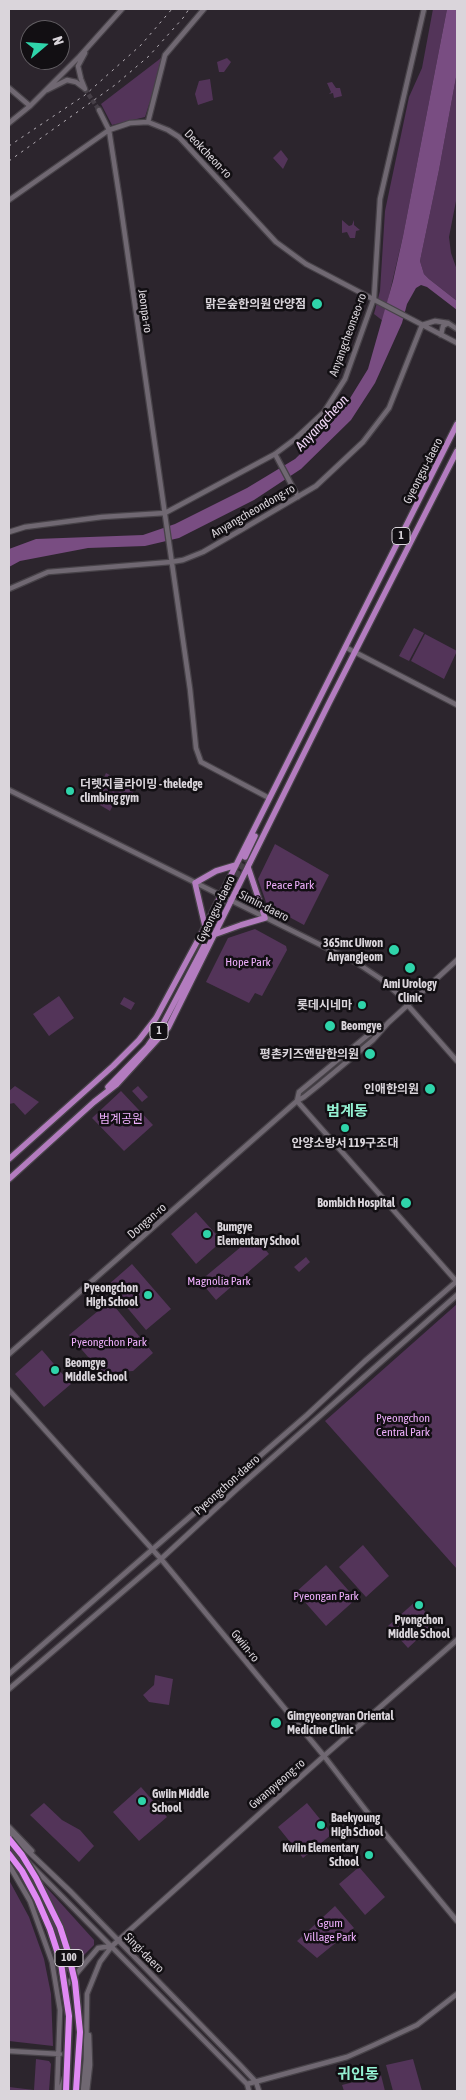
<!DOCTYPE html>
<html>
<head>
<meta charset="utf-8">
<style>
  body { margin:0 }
  #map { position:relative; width:466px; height:2100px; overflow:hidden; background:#2c252d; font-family:"Asap Condensed",sans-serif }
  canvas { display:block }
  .frame { position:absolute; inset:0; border:10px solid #dad5db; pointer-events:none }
  .north { position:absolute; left:20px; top:20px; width:50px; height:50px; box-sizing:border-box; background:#120f13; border:1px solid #625e63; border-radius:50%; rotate:72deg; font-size:14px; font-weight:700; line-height:20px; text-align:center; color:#dad5db }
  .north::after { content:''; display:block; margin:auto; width:18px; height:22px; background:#2fd4aa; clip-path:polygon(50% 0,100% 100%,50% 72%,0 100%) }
</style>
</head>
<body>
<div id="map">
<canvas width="466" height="2100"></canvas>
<div class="frame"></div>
<div class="north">N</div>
</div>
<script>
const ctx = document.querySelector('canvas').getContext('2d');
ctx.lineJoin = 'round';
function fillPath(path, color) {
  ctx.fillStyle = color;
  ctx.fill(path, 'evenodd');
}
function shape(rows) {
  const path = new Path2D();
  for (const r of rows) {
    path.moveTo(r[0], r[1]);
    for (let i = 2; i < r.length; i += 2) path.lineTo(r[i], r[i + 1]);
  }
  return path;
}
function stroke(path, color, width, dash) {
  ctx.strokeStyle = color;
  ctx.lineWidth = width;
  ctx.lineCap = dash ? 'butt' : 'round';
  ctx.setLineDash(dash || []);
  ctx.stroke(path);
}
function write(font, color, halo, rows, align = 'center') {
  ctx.font = font + ' "Asap Condensed","Noto Sans KR",sans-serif';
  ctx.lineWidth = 5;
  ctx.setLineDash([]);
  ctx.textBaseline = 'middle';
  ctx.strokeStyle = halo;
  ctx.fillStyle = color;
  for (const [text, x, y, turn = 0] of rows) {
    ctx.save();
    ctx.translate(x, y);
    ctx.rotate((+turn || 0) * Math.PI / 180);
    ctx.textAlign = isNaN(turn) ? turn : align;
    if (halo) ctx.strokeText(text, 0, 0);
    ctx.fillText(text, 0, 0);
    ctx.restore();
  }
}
fillPath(shape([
  [433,9,447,9,403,236,383,321,374,314,380,291,385,211,409,97,422,68],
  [165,55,145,117,112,125,101,104],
  [227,58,231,62,229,65,224,72,219,72,217,62],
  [457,72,457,196,449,237,451,253,457,270,457,301,429,279,424,274,420,261,439,170],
  [210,79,213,100,198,105,195,94,199,81],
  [332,82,336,88,340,88,342,96,334,98,333,93,329,94,331,92,327,83],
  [281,150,288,159,283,169,273,158],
  [342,220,349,226,352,225,354,220,354,225,360,230,356,231,355,238,350,238,347,232,342,233],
  [414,628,424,633,409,661,399,656],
  [425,634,457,651,444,679,411,661],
  [106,773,135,789,130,798,115,801,110,811,93,801],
  [275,844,329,875,304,925,267,905,258,879],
  [255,929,286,946,287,950,262,996,255,993,249,1003,206,982,228,938],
  [59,996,74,1018,49,1036,33,1014],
  [124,997,135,1003,131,1010,120,1004],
  [15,1086,39,1102,25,1115,14,1103,9,1104,9,1091],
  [138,1086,148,1097,142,1102,132,1091],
  [121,1091,153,1125,124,1151,92,1118],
  [196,1212,222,1241,196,1264,171,1234],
  [254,1236,269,1254,216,1300,200,1281],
  [306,1257,310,1262,299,1272,294,1267],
  [132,1264,171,1309,146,1330,108,1285],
  [110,1301,153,1353,133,1371,102,1373,69,1335],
  [457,1304,457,1569,325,1421],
  [42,1350,71,1384,44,1407,15,1374],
  [363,1545,389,1576,366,1597,339,1567],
  [326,1565,356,1599,326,1626,296,1592],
  [416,1601,435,1623,408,1648,388,1626],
  [155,1675,173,1679,169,1705,149,1702,143,1695,154,1685],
  [141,1787,167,1817,139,1841,113,1812],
  [44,1803,62,1820,80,1830,94,1846,79,1862,30,1815],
  [307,1803,332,1834,303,1858,278,1827],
  [9,1846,94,1940,94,1945,64,1975,50,1926,9,1852],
  [359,1867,385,1897,365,1915,339,1884],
  [9,1880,29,1917,44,1959,51,1994,53,2046,9,2041],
  [335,1906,354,1928,317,1958,297,1941],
  [36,2059,49,2061,51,2064,49,2091,9,2091,9,2087,34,2090],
  [413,2059,422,2091,393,2091,386,2065],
  [381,2075,385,2091,344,2091,342,2085]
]), '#533459');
fillPath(shape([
  [447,9,457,9,457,72,439,170,420,261,424,274,429,279,457,301,457,310,427,287,421,285,416,288,407,304,402,323,375,383,351,420,301,469,254,500,179,538,145,546,88,548,20,561,9,567,9,549,36,539,143,535,175,524,247,488,295,459,323,432,344,408,368,369,393,281,403,236]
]), '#794d82');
stroke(shape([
  [85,89,99,110]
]), '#463f47', 4.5, [4.5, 2]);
stroke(shape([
  [200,943,242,863],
  [204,946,248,858]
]), '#463f47', 5.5, [5.5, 3]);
const minor = shape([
  [85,53,78,66,81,79,85,89],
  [9,88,30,106],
  [47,90,67,80,76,82,84,88],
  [99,110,109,130,120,201,190,689,196,748,201,762,269,798],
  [148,122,165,55,204,9],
  [9,123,30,106,79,57,122,9],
  [9,200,109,130,130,123,148,122,168,130,179,137,276,242,306,264,457,343],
  [441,335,443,326,448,323],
  [275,454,298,497],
  [9,532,25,527,102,517,165,513,275,454,295,439,324,412,345,379,374,298,380,199,424,9],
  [9,589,48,572,171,562,183,560,203,552,241,530,316,486,363,442,389,408,422,325,435,321,448,323,457,329],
  [345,647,457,705],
  [9,790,357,963,381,979,397,993,457,1061],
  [297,1101,457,1282],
  [297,1101,299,1092,368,1035,383,1026],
  [9,1354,297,1101,304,1097,319,1085,373,1040,388,1023,457,960],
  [9,1390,161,1559,324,1756,371,1817,457,1921],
  [9,1674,307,1415,365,1361,457,1281],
  [9,1689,161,1559,238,1488,457,1295],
  [9,1827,32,1851],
  [9,1833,71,1892,240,2065,256,2082,259,2091],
  [29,1863,247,2084,249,2091],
  [9,1865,30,1901,52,1962,60,2010,57,2091],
  [66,1986,98,1948,112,1946],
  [9,2051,60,2054],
  [247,2084,347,2057,374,2045,417,2025,457,1994],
  [60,2091,64,2079],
  [83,2091,86,2059,87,1994,100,1962,112,1946,324,1756,457,1640],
  [87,2091,90,2065,89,2035]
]);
const major = shape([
  [245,857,255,836],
  [205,926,195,883,216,871,236,865],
  [216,934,241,925,265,918,248,867],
  [108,1087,147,1047,163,1024,204,946],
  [9,1159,113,1066,139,1040,156,1018,205,927,457,424],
  [9,1179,94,1102,117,1084,168,1028,328,705,457,451]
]);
stroke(minor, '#474248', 7);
stroke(major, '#474248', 8);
stroke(minor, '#706872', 4.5);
stroke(major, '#b37cbf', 5.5);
stroke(shape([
  [9,146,85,95,141,45,172,9],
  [9,161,115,85,149,56,183,18,189,9]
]), '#b7b1b8', 1, [2.5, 5]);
const highwayBridge = shape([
  [9,1839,22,1855,36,1878,60,1927,68,1952,75,1982,80,2032,76,2091],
  [9,1854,22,1871,37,1899,50,1929,61,1963,69,2016,66,2091]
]);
stroke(highwayBridge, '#474248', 9, []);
stroke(highwayBridge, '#e089f3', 6);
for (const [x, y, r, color] of [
  [317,304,6,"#2fd4aa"],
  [70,791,5,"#2fd4aa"],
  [394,950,6,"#2fd4aa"],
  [410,968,6,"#2fd4aa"],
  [362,1005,5,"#2fd4aa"],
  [330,1026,6,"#2fd4aa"],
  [370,1054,6,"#2fd4aa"],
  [430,1089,6,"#2fd4aa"],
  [345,1128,5,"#2fd4aa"],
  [406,1203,6,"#2fd4aa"],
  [207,1234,5,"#2fd4aa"],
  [148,1295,5,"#2fd4aa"],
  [55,1370,5,"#2fd4aa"],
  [419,1605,5,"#2fd4aa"],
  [276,1723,6,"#2fd4aa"],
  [142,1801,5,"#2fd4aa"],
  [321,1825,5,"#2fd4aa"],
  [369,1855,5,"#2fd4aa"]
]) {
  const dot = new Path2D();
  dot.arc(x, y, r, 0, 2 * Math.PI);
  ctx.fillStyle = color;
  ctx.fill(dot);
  stroke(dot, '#120f13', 2);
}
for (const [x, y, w] of [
  [401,536,18],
  [159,1031,18],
  [69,1958,28]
]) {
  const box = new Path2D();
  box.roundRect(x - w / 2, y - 8.5, w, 17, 4);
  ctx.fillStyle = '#120f13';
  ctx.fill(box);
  stroke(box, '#dad5db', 1);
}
write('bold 11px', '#dad5db', null, [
  ["1",401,536],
  ["1",159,1031],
  ["100",69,1958]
]);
write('12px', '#dad5db', '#120f13', [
  ["Deokcheon-ro",208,154,46],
  ["Jeonpa-ro",145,311,82],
  ["Anyangcheonseo-ro",348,335,-70],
  ["Gyeongsu-daero",423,471,-63],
  ["Anyangcheondong-ro",253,511,-30],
  ["Simin-daero",264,906,27],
  ["Gyeongsu-daero",216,909,-64],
  ["Dongan-ro",147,1221,-41],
  ["Pyeongchon-daero",227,1485,-42],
  ["Gwiin-ro",245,1646,51],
  ["Gwanpyeong-ro",277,1784,-41],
  ["Singi-daero",144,1953,45]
]);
write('bold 12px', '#dad5db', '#120f13', [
  ["맑은숲한의원 안양점",306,304],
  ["더렛지클라이밍 - theledge",80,784,"left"],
  ["climbing gym",80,798,"left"],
  ["365mc Uiwon",383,943],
  ["Anyangjeom",383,957],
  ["Ami Urology",410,984,"center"],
  ["Clinic",410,998,"center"],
  ["롯데시네마",352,1005],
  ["Beomgye",341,1026,"left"],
  ["평촌키즈앤맘한의원",359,1054],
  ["인애한의원",419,1089],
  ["안양소방서 119구조대",345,1143,"center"],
  ["Bombich Hospital",395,1203],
  ["Bumgye",217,1227,"left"],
  ["Elementary School",217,1241,"left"],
  ["Pyeongchon",138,1288],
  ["High School",138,1302],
  ["Beomgye",65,1363,"left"],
  ["Middle School",65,1377,"left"],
  ["Pyongchon",419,1620,"center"],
  ["Middle School",419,1634,"center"],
  ["Gimgyeongwan Oriental",287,1716,"left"],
  ["Medicine Clinic",287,1730,"left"],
  ["Gwiin Middle",152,1794,"left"],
  ["School",152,1808,"left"],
  ["Baekyoung",331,1818,"left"],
  ["High School",331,1832,"left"],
  ["Kwiin Elementary",359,1848],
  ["School",359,1862]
], 'right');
write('12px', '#eeaefc', '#120f13', [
  ["Peace Park",290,885],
  ["Hope Park",248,962],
  ["범계공원",121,1119],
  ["Magnolia Park",219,1281],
  ["Pyeongchon Park",109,1342],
  ["Pyeongchon",403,1418],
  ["Central Park",403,1432],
  ["Pyeongan Park",326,1596],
  ["Ggum",330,1923],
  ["Village Park",330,1937]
]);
write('italic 14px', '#f0d6f6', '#120f13', [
  ["Anyangcheon",322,423,-47]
]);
write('bold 15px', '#95f2d3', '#120f13', [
  ["범계동",347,1111],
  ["귀인동",358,2074]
]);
</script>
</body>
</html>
